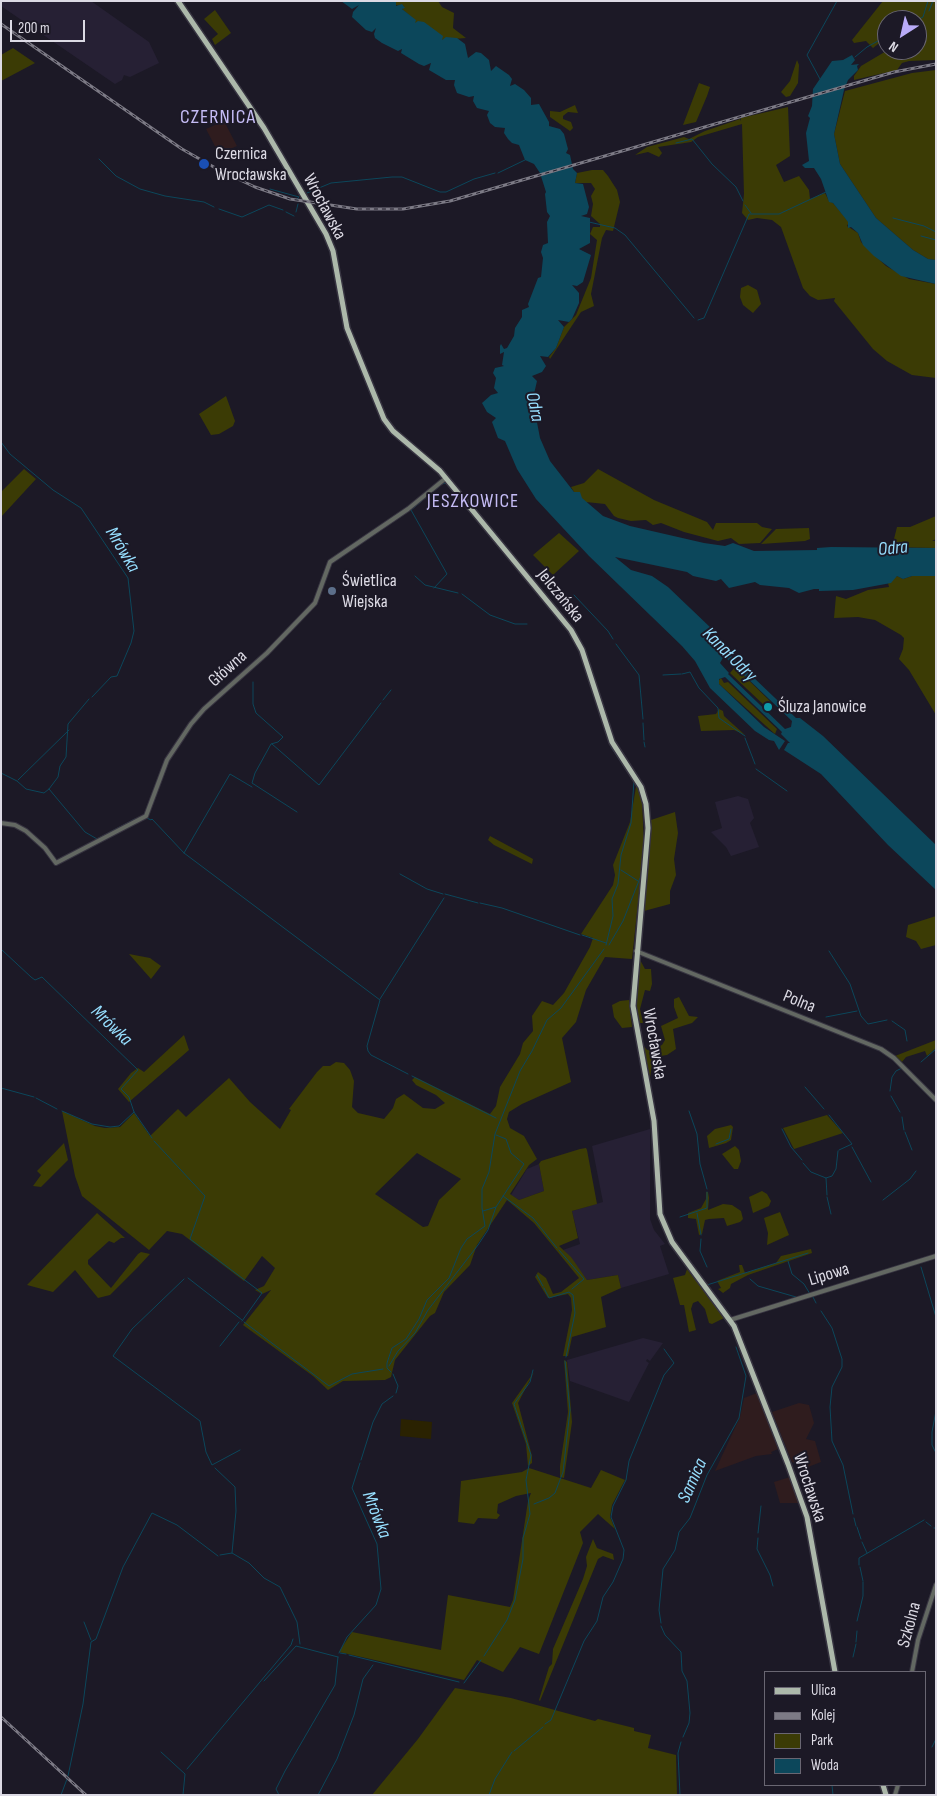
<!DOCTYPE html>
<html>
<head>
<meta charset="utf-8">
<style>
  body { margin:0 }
  #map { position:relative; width:937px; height:1796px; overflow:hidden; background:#1c1926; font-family:"Sofia Sans Condensed",sans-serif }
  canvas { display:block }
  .frame { position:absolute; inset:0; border:2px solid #dcdae4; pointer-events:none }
  .legend { position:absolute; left:764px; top:1671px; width:162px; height:115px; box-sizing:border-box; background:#1c1926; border:1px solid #696672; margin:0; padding:6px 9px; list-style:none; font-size:15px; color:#dcdae4 }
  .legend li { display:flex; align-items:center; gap:10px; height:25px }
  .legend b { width:25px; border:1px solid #696672 }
  .north { position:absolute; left:877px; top:10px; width:50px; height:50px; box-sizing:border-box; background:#1c1926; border:1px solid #696672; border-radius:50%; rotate:215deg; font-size:14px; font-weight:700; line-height:20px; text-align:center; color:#dcdae4 }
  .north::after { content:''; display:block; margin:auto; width:18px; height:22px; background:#b9abf7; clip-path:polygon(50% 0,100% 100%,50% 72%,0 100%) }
  .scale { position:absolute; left:10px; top:20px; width:75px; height:22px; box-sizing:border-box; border:2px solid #dcdae4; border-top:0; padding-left:6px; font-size:15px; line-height:18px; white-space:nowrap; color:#dcdae4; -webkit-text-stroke:4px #1c1926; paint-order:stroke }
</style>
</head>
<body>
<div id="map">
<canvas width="937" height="1796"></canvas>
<div class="frame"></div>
<ul class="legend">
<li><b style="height:6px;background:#acb8aa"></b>Ulica</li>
<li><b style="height:6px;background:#7c7a85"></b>Kolej</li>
<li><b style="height:14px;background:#3b3b05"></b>Park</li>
<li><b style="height:14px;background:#0c475b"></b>Woda</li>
</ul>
<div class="north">N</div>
<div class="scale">200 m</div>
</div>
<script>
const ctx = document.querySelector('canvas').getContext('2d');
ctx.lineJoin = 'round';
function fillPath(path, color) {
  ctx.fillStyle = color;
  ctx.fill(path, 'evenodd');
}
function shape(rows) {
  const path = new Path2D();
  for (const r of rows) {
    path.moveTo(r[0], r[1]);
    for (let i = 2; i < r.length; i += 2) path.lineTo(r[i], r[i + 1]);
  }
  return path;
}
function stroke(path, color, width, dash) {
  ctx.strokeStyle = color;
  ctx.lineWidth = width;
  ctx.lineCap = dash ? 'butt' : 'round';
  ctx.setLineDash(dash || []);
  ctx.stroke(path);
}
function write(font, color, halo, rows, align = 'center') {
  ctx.font = font + ' "Sofia Sans Condensed",sans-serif';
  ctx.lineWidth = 4;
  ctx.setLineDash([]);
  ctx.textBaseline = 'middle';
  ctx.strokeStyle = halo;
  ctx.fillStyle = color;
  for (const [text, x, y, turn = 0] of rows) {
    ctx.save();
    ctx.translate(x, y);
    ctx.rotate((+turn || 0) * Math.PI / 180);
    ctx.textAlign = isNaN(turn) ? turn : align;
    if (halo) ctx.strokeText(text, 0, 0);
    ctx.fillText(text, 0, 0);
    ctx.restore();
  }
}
fillPath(shape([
  [224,121,237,146,219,154,206,129],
  [757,1393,778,1449,771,1452,772,1454,756,1456,715,1471,740,1417,744,1398],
  [799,1403,809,1405,814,1423,806,1439,815,1441,821,1462,808,1467,792,1462,772,1412],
  [790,1477,800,1503,780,1503,774,1482]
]), '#2f1c1e');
fillPath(shape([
  [1,1,91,1,149,42,159,63,130,77,124,75,122,80,115,84,1,6],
  [738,796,748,799,754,818,750,823,759,847,731,856,726,847,711,832,722,828,715,802],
  [650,1129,650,1219,654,1230,665,1244,660,1246,669,1274,621,1288,618,1275,587,1280,563,1250,580,1244,572,1211,603,1202,592,1146],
  [539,1164,544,1191,519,1200,511,1195,527,1169],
  [643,1338,663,1343,650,1361,647,1359,646,1361,649,1363,629,1402,570,1381,567,1360]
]), '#262034');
fillPath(shape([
  [396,1,438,1,442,7,454,13,453,28,466,38,441,40,414,23,415,20,402,9,404,6,395,5],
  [883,1,936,1,936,60,909,61,902,63,897,70,854,80,854,76,861,66,888,50,917,50,917,20,887,20,887,37,873,48,866,41,854,43,852,40],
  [215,10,231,33,215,45,212,39,218,34,204,19],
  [13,48,35,63,1,81,1,55],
  [797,60,799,65,798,83,790,96,786,97,781,92,790,81],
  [936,70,936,260,928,259,913,250,876,218,840,164,834,134,845,91,912,73],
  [699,83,710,87,707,96,696,122,683,125],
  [575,105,578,113,568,112,563,116,563,119,571,122,573,128,570,131,550,117,550,111,560,112],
  [788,107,790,156,776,165,784,182,799,176,809,190,810,199,825,193,829,201,833,203,849,222,847,226,858,233,861,242,886,266,909,279,936,284,936,378,912,375,887,361,873,349,834,301,835,298,818,300,810,296,803,288,781,227,772,220,757,218,748,220,742,213,744,194,742,124,698,137,691,142,658,147,662,153,659,157,648,152,635,155,647,147,684,137,689,139,705,131,740,119,741,121,741,118],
  [592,170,603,170,608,176,617,190,620,202,613,231,606,230,602,238,591,294,594,306,581,312,550,359,549,357,556,348,564,327,576,315,591,278,597,240,590,234,593,227,600,227,600,224,591,216,593,204,591,196,595,189,591,183,575,183,577,173],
  [748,285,757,290,761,304,753,313,743,305,740,297,741,288],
  [226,396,235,421,233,426,219,434,211,435,199,414],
  [24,469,36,479,1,517,1,492],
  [598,469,654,500,707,522,713,530,716,523,757,523,762,527,772,529,760,543,739,544,731,538,718,541,684,532,661,523,653,525,646,520,631,521,618,518,614,516,605,504,586,502,574,492,571,487,584,483],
  [936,516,936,539,932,541,936,541,936,548,883,547,884,544,893,543,897,527,910,527],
  [809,528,810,539,805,541,761,544,776,529],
  [559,533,579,551,553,575,533,555],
  [897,576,903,579,912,576,936,576,936,715,909,670,899,659,903,649,904,638,901,635,875,620,858,617,834,618,836,596,846,599,868,590,889,587,888,583],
  [735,667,771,702,769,704,765,706,730,673],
  [721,678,724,683,728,682,777,729,775,734,719,684,718,681],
  [719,709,723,711,724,716,745,735,734,730,701,731,698,716,716,714],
  [636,787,638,787,642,800,644,846,632,959,605,957,586,990,576,1022,562,1038,571,1082,522,1104,509,1112,507,1119,510,1128,524,1136,537,1159,529,1165,510,1194,519,1200,544,1191,539,1164,541,1161,580,1149,586,1148,587,1150,597,1204,572,1211,578,1238,559,1246,571,1257,587,1280,618,1275,621,1288,601,1297,606,1327,572,1337,568,1356,563,1356,572,1310,571,1298,568,1294,548,1298,535,1277,538,1272,546,1278,553,1294,561,1292,579,1278,534,1223,507,1200,477,1245,470,1265,444,1292,435,1313,430,1316,395,1360,391,1377,385,1380,343,1381,328,1390,313,1376,243,1325,271,1290,262,1294,255,1290,264,1286,275,1268,262,1256,244,1281,182,1234,167,1231,149,1250,82,1196,75,1176,62,1111,95,1126,105,1128,120,1127,134,1113,150,1136,178,1109,186,1117,229,1078,250,1102,280,1129,291,1110,289,1109,317,1072,323,1066,330,1066,336,1062,344,1063,350,1070,354,1081,352,1107,358,1113,384,1119,393,1108,396,1099,404,1094,423,1108,435,1109,445,1103,436,1095,416,1085,412,1080,415,1077,490,1114,496,1106,500,1087,520,1054,523,1043,533,1031,532,1016,542,1001,553,1005,564,993,590,947,593,938,581,934,613,885,615,875,613,865,630,822],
  [417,1153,461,1179,439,1200,428,1226,423,1227,375,1194],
  [675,812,678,833,674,859,676,875,670,891,670,904,644,911,651,820],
  [490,836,533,859,532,864,494,845,488,840],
  [936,916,936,945,921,949,916,941,906,937,908,925],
  [129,954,150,958,161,966,151,979],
  [639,958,645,969,651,969,652,984,650,991,645,990,640,1009,643,1023,638,1023,636,1005],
  [679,997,689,1016,698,1017,692,1023,673,1029,676,1049,667,1055,653,1057,650,1078,643,1045,647,1050,662,1045,665,1040,661,1026,678,1018,674,1007,674,999],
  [629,1000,632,1027,622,1028,614,1017,612,1005,620,1001],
  [184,1035,189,1050,129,1102,118,1089,131,1073,138,1068,144,1072],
  [936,1040,936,1048,927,1056,925,1051,906,1057,902,1062,895,1056],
  [827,1115,843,1133,794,1149,783,1128],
  [731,1125,733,1127,731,1140,726,1143,709,1148,707,1136,715,1129],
  [64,1143,68,1160,41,1187,33,1186,41,1175,37,1171],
  [735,1146,739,1150,741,1161,738,1169,734,1169,722,1154],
  [762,1191,767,1194,771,1201,769,1206,753,1213,749,1197],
  [706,1192,708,1192,709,1198,708,1210,723,1204,732,1205,741,1211,743,1219,740,1222,727,1226,724,1218,709,1219,705,1220,702,1234,699,1235,696,1219,688,1218,688,1213,701,1208,706,1199],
  [780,1212,789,1235,767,1245,768,1233,764,1218],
  [97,1213,125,1238,121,1238,114,1243,109,1241,88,1260,88,1264,111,1288,138,1254,141,1252,150,1254,138,1267,110,1295,98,1298,75,1270,53,1292,27,1285],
  [811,1249,812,1253,748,1275,731,1284,730,1288,723,1293,718,1289,721,1288,717,1281,740,1272,739,1265,742,1265,745,1273,776,1263,781,1256],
  [687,1269,724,1318,712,1324,709,1323,705,1309,698,1301,693,1303,691,1309,696,1330,689,1332,684,1305,680,1305,673,1278,685,1275],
  [564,1360,567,1362,572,1422,564,1478,560,1477,560,1466,568,1412],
  [534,1372,518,1403,532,1456,532,1463,528,1466,526,1444,512,1403],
  [529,1468,591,1488,601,1470,625,1480,612,1505,610,1517,615,1529,598,1514,580,1532,583,1543,539,1654,520,1647,503,1672,477,1660,464,1680,339,1652,352,1632,441,1650,448,1595,510,1607,513,1600,528,1501,531,1493,516,1496,498,1504,497,1513,500,1515,497,1519,478,1518,474,1524,458,1522,461,1481,522,1472],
  [593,1539,597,1548,613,1554,614,1560,603,1556,598,1559,540,1701,539,1700,549,1667,552,1664,553,1649,583,1579,587,1566,586,1557],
  [455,1688,511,1698,595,1721,598,1719,634,1728,634,1731,651,1735,648,1748,676,1755,677,1795,372,1795,418,1739]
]), '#3b3b05');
fillPath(shape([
  [401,1419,432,1422,431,1439,400,1436]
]), '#2a2201');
fillPath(shape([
  [341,1,396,1,396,6,402,4,405,8,402,9,416,20,415,23,418,21,424,22,443,36,442,40,446,37,457,38,465,44,468,58,476,52,481,53,489,60,491,71,496,66,509,75,512,79,510,86,515,84,524,90,531,98,531,105,539,104,549,122,549,126,560,129,564,134,568,149,566,153,570,155,573,169,577,173,575,183,583,184,589,207,587,214,581,216,590,218,590,243,579,249,591,255,583,282,577,286,572,285,579,293,579,303,572,319,569,322,558,320,564,327,556,348,548,357,540,356,546,366,542,372,532,376,537,381,531,407,535,412,540,438,550,461,574,492,580,492,582,498,603,516,630,526,704,543,725,546,733,543,754,551,817,550,817,548,831,547,936,548,936,576,912,576,903,579,897,576,891,583,853,590,819,591,819,589,814,589,799,593,789,588,760,585,755,582,729,588,721,579,716,581,693,576,687,572,615,557,631,570,652,576,668,587,712,629,730,655,796,718,800,718,823,736,936,845,936,890,888,845,821,774,784,750,788,743,790,743,781,734,782,732,725,677,719,679,719,684,764,727,785,741,779,750,774,741,769,740,755,731,710,688,695,661,682,646,589,556,536,499,517,469,505,441,498,438,492,422,496,418,487,412,482,403,491,395,498,393,494,388,496,378,493,373,495,368,504,366,502,365,504,352,500,354,500,346,501,344,504,349,507,348,514,336,515,328,522,317,522,310,529,307,528,304,538,278,541,277,543,258,541,252,543,245,548,243,547,222,550,216,547,212,545,194,546,192,540,173,534,164,525,160,519,145,512,143,508,139,504,133,505,128,495,127,490,123,487,115,489,111,477,108,473,101,474,96,469,97,457,93,454,85,455,80,446,80,429,70,431,63,424,66,419,64,401,53,402,49,398,51,382,43,375,38,374,34,376,28,372,32,366,30,352,17,353,12,359,5,352,9],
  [724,656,792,721,791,727,785,729,728,674,729,673,720,663],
  [852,55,855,60,851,65,859,64,857,66,858,70,848,80,844,90,834,134,840,164,876,218,913,250,928,259,936,260,936,284,901,276,874,256,863,245,858,233,851,227,848,228,848,222,845,218,833,203,829,202,821,179,814,168,805,168,802,165,809,161,806,133,810,118,808,116,812,106,813,89,832,61,843,60]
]), '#0c475b');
stroke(shape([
  [929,11,933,1],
  [917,20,923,17,928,1],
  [855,57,867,47,887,36],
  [820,79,807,55,837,1],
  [676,143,692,139,712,164,736,187,743,201],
  [99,159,116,176,140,189,165,196,204,202,214,207],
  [498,173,525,160],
  [270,189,299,197,297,199],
  [307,193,331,183,392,177,402,177,440,192,446,192,474,179,495,173],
  [745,205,751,213],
  [219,209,242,217,269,205,283,210],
  [286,212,294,216],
  [296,212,298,204],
  [893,218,924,226,936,232],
  [589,222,615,228,625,235,694,318],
  [921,236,936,240],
  [698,320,704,318,749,214,779,214,826,192],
  [1,442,10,454,53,490,81,508,128,578,134,631,131,643,117,676,111,677,92,697],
  [415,576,425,585,458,593],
  [434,588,447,574,411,510,442,484,446,483],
  [462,594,490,615,515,624,527,624],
  [574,595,608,631,613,639],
  [557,618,565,628],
  [568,631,572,636],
  [616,644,639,675,643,719],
  [682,674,690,672,699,688,718,708,719,718,745,736],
  [663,675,681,674],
  [253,682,253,704,256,713,283,737,278,742,271,744,255,773,252,783,297,812],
  [383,700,391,690],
  [643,723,644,740],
  [606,732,611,747,629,774],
  [745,738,755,764],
  [644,742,645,747],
  [272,744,319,785,381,703],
  [756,769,787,791],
  [1,773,17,781,26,789,44,793,49,789,58,777,60,766,66,757,68,724,89,699],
  [18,780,69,730],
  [49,789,85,832,97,839,135,819],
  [147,818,151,820,152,819,184,853,380,1000,367,1046,368,1051,371,1055,408,1074],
  [184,853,230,774,252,787],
  [621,870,638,881],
  [400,874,427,889,443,894],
  [445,894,478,903],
  [480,903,502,908,580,935],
  [582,935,606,943],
  [606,945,613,916,612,899,618,884,621,855,631,823,634,781],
  [609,945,623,921,640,878],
  [2,950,31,977,35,980,42,977,138,1070,121,1089,129,1097,134,1112,152,1138],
  [829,951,850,984,861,1016,868,1024,887,1020],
  [380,999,444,898],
  [826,1017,857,1011],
  [892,1021,905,1030,907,1041],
  [921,1062,936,1049],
  [412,1076,496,1118],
  [805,1087,824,1109],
  [1,1088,34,1097],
  [890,1091,892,1077,896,1071,902,1068],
  [891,1096,900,1112],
  [36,1098,57,1109],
  [62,1111,92,1124,110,1127,119,1126,134,1112],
  [689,1111,697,1134,700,1164,707,1189],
  [829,1115,852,1144,839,1150],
  [902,1117,904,1130],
  [782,1129,791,1147,802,1160],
  [905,1132,912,1150],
  [154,1141,205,1196,190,1239,262,1293,242,1321],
  [716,1144,729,1139,731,1129],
  [852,1147,871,1182],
  [803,1163,811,1172,826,1178,827,1195],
  [826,1178,832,1176,836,1169,838,1151],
  [503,1196,533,1218,557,1248],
  [827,1197,831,1214],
  [883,1200,910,1179,916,1171],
  [483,1211,496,1207,524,1164,511,1153,506,1139,496,1135],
  [697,1213,701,1235],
  [680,1217,707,1208,707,1192],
  [701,1239,700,1251,707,1267],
  [559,1250,584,1279,572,1289],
  [788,1261,792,1274,804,1284,810,1294],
  [921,1267,936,1317],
  [537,1275,543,1286],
  [188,1278,242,1320],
  [184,1279,132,1329,113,1356,200,1421,206,1452,212,1465,240,1450],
  [750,1279,758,1286,796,1297],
  [707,1285,808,1253],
  [544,1288,549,1298,569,1292,573,1295,575,1313,566,1357],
  [813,1297,816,1303],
  [821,1311,832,1328,842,1359,842,1367,832,1387,830,1407,832,1441,843,1465,853,1514],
  [244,1322,329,1386,352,1374,383,1369],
  [220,1346,239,1322],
  [389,1366,398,1351,415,1333,428,1310,478,1245,488,1230,496,1207],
  [391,1372,387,1368,387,1363,392,1348,406,1339,419,1319,427,1300,449,1278,461,1248,467,1239,485,1226,482,1208,482,1189,489,1172,495,1134,520,1071,532,1051,547,1020,561,1008,604,949],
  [393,1374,398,1386,396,1393],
  [936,1411,932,1432,932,1445,936,1453],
  [361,1460,373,1422,382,1404,393,1396],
  [215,1468,235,1487,236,1511,232,1553],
  [534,1504,549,1498,555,1493,563,1472,570,1410,565,1361],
  [854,1518,856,1526],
  [926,1522,931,1526],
  [857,1527,861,1539],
  [934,1528,936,1528],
  [758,1533,761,1506],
  [758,1538,757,1549,770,1575,773,1586],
  [862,1542,867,1553],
  [220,1555,232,1553,249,1563,264,1578,280,1587,297,1622,300,1644],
  [859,1565,859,1558,924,1520],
  [860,1567,863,1581],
  [857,1621,863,1596,863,1582],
  [84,1622,91,1640],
  [661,1623,659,1610,663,1569,675,1550,679,1532,690,1518,707,1475,739,1418,746,1376,736,1347],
  [661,1626,665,1635,681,1652,682,1671,687,1681,690,1713,689,1723,683,1737],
  [856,1642,857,1631],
  [339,1653,347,1637,376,1605,381,1589,377,1544,352,1488,360,1463],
  [340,1653,346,1654],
  [349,1655,459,1682],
  [484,1656,507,1620,515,1600,523,1559,523,1538,530,1514,526,1480,531,1455,514,1404,530,1382,533,1370],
  [853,1657,856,1644],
  [264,1681,296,1646,338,1657],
  [464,1683,481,1660],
  [545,1724,551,1720,584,1641,597,1621,603,1597,613,1582,623,1559,624,1550,611,1517,613,1506,626,1480,629,1461,664,1375,674,1363,664,1349],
  [932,1747,936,1739],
  [514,1751,543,1727],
  [161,1752,185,1774,183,1795],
  [187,1769,291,1645,293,1639],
  [68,1776,83,1704,91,1642,96,1639,123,1567,152,1513,177,1525,218,1556],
  [832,1785,833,1795],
  [61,1795,67,1779],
  [279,1795,276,1789,285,1771,335,1685,338,1657],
  [318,1795,337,1759,354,1715,363,1679,373,1665],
  [489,1795,495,1779,512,1752],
  [680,1795,678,1753,681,1742]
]), '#0c475b', 1);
const minor = shape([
  [1,823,15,825,26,831,45,848,56,863,146,816,167,760,191,724,204,709,267,653,315,603,330,562,408,509,446,478],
  [636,951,881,1049,894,1058,936,1100],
  [730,1320,936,1256],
  [912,1672,918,1640,936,1585],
  [895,1795,898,1785]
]);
const major = shape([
  [178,1,264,128,326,234,333,251,347,328,384,419,393,431,440,471,571,630,582,650,612,742,641,787,646,804,648,828,633,1006,654,1121,660,1214,672,1242,734,1326,788,1464,807,1517,835,1672],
  [883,1785,886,1795]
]);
stroke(minor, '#373441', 6);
stroke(major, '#373441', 8);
stroke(minor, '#636862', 4);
stroke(major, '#acb8aa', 5);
const rail = shape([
  [1,24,182,149,219,170,255,187,290,199,357,209,403,209,450,201,894,72,936,64],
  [1,1717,86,1795]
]);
stroke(rail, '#7c7a85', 3);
stroke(rail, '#1c1926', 1, [4]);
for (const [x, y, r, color] of [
  [204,164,6,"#1a4fb4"],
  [332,591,5,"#5c6f8a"],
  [768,707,5,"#0f9aa8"]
]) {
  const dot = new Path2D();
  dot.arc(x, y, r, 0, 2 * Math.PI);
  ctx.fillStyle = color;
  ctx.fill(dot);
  stroke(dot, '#1c1926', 2);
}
write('18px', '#dcdae4', '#1c1926', [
  ["Czernica",215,154],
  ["Wrocławska",215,175],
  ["Świetlica",342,581],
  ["Wiejska",342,602],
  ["Śluza Janowice",778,707]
], 'left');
write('18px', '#dcdae4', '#1c1926', [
  ["Wrocławska",324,207,62],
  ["Jelczańska",560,596,51],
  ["Główna",228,669,-42],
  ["Polna",799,1002,22],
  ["Wrocławska",654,1044,80],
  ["Lipowa",829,1275,-17],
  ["Wrocławska",809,1488,72],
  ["Szkolna",910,1625,-75]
]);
write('italic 19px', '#96defe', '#1c1926', [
  ["Odra",534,407,78],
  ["Odra",893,549,-5],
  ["Mrówka",122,550,59],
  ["Kanał Odry",729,655,45],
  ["Mrówka",111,1026,44],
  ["Samica",693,1481,-66],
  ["Mrówka",376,1515,68]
]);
ctx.letterSpacing = '1px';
write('20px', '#c5bcf5', '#1c1926', [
  ["CZERNICA",218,118],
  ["JESZKOWICE",473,502]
]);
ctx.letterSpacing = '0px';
</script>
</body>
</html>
